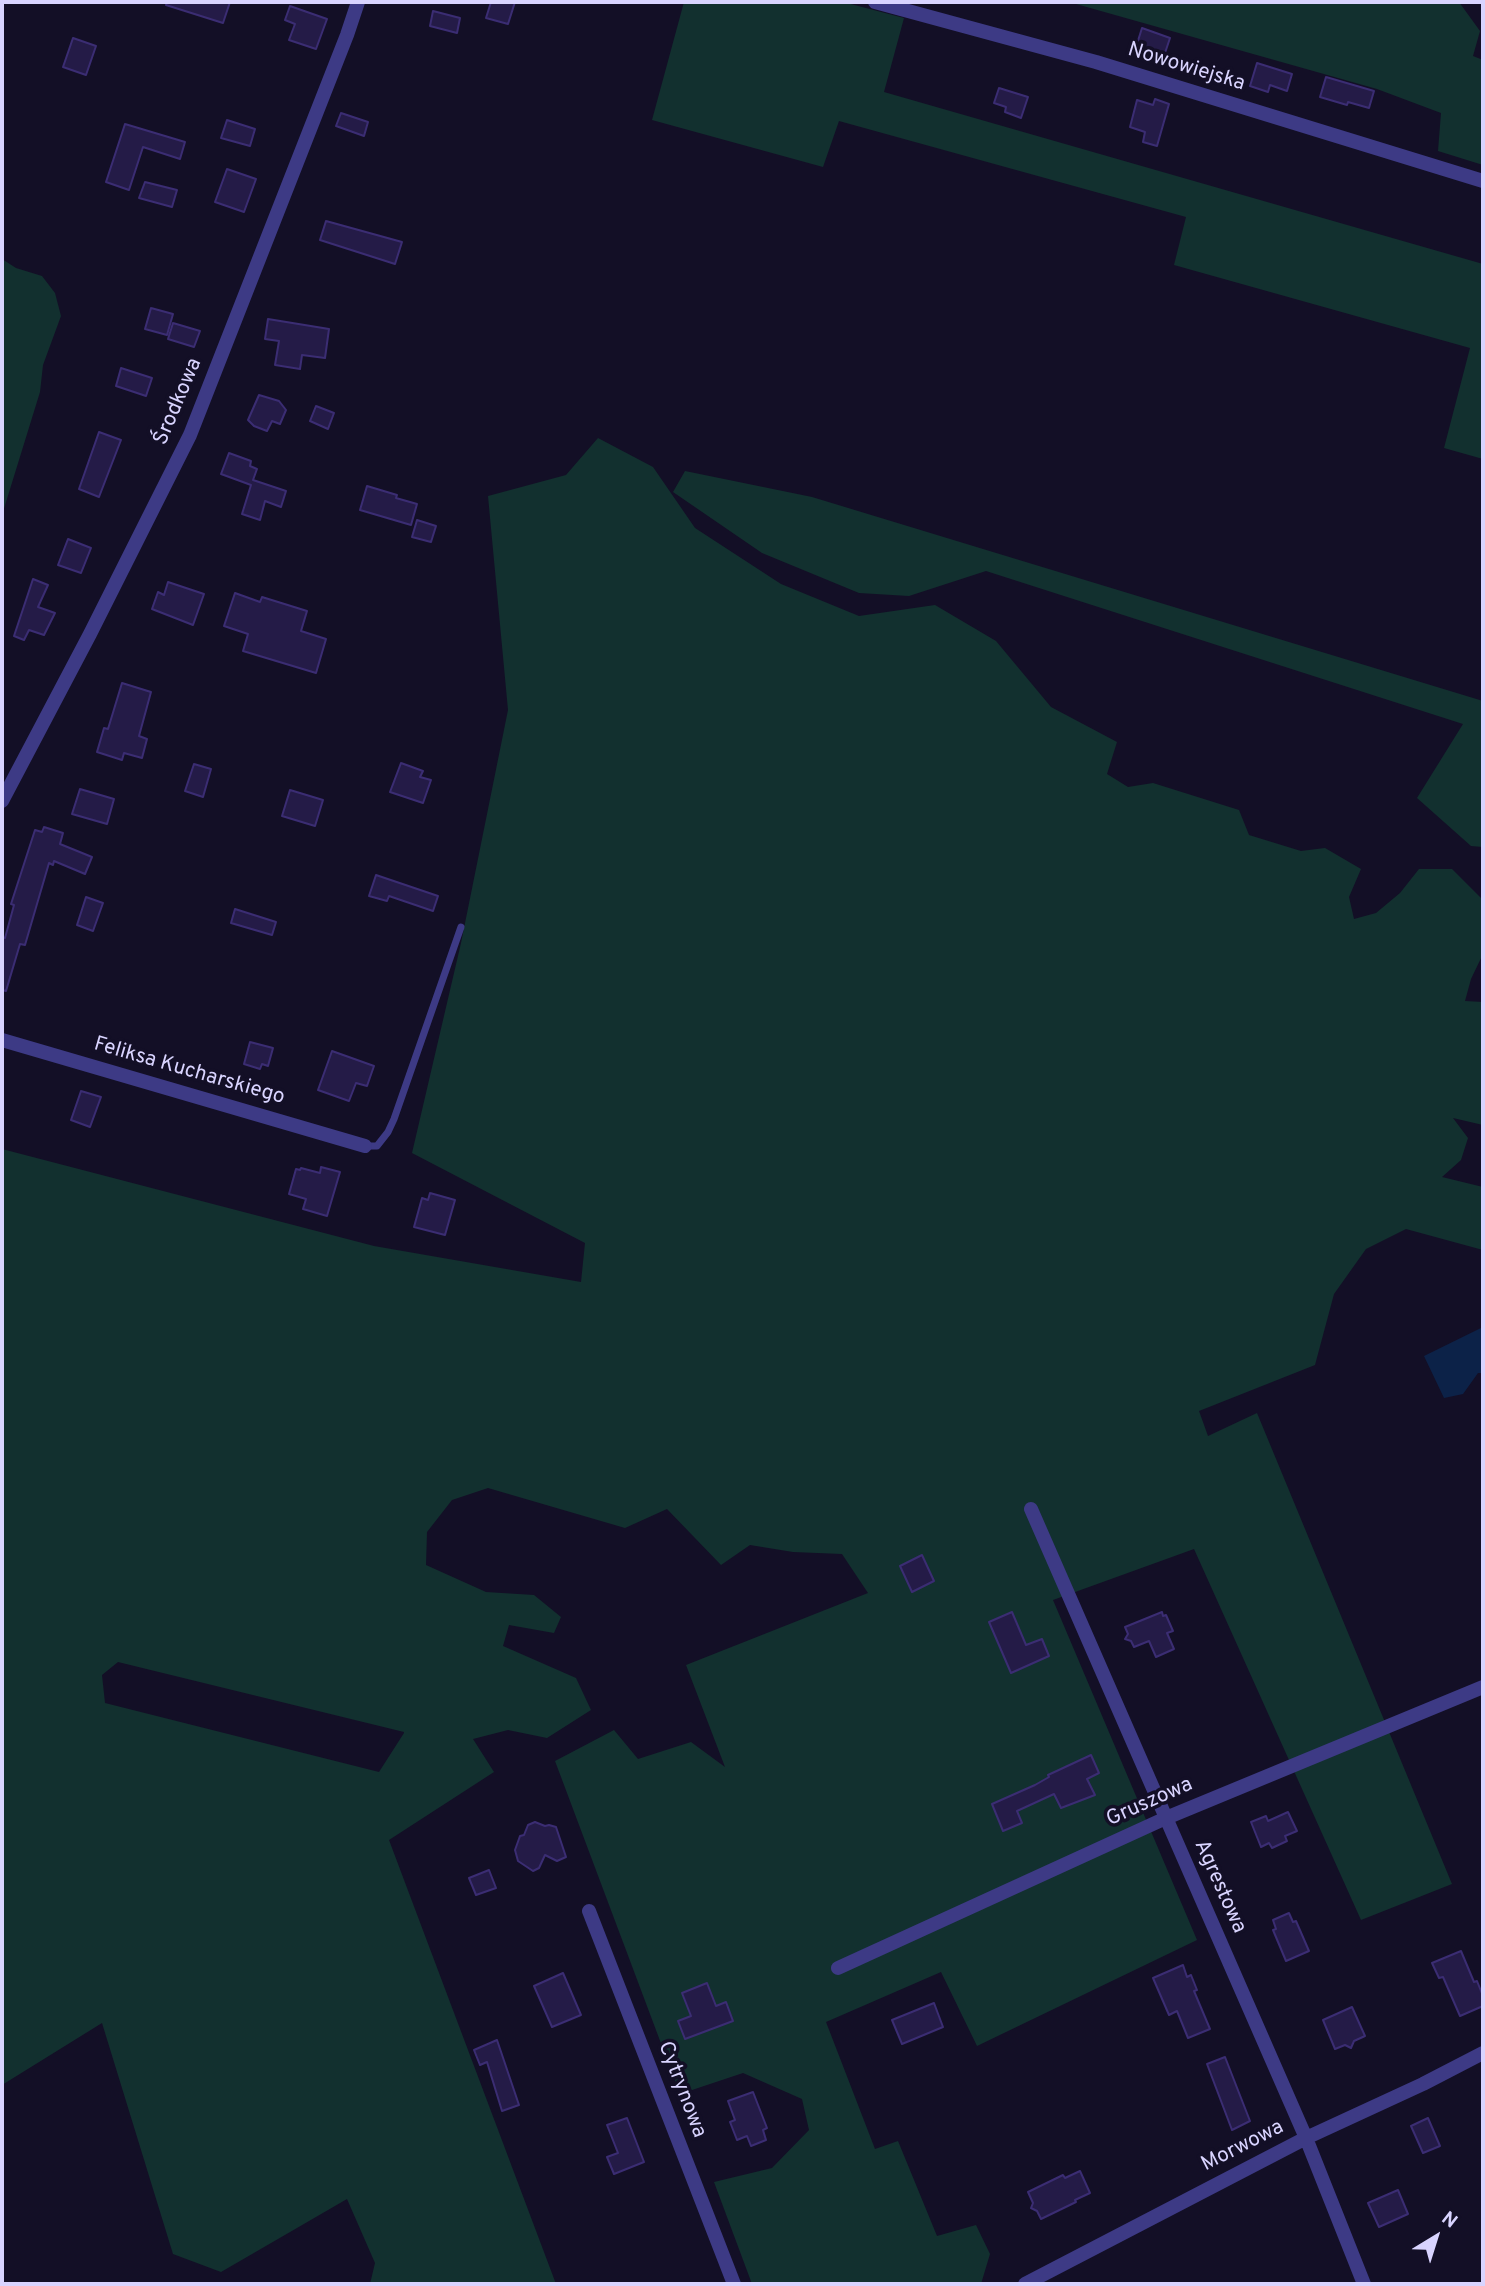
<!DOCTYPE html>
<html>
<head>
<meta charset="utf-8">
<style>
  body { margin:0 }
  #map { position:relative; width:1485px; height:2286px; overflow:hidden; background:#130f26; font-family:Overpass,sans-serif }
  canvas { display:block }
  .frame { position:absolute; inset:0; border:4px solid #d9d4ff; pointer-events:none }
  .north { position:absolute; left:1401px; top:2202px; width:70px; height:70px; -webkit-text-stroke:5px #130f26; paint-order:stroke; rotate:38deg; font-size:19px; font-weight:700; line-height:28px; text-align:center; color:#d9d4ff }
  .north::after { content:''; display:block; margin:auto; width:24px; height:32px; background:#d9d4ff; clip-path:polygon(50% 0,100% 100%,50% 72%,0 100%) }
</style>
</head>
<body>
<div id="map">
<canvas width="1485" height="2286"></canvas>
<div class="frame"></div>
<div class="north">N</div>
</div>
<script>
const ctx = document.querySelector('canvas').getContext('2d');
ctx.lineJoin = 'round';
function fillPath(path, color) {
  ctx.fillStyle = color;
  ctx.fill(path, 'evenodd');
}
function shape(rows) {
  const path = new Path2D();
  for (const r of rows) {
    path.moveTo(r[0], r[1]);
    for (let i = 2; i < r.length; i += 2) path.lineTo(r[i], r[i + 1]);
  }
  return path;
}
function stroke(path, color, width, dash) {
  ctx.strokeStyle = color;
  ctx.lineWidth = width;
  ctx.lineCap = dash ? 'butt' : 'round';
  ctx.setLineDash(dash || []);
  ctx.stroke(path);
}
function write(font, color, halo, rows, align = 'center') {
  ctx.font = font + ' Overpass,sans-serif';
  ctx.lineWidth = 7;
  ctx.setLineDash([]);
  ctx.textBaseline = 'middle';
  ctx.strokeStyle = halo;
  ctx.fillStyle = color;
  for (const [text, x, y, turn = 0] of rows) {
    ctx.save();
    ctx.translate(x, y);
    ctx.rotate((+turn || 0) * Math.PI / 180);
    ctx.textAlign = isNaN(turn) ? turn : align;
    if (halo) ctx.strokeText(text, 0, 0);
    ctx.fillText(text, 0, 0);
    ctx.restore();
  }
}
fillPath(shape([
  [684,2,843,2,904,18,884,92,1483,264,1483,459,1444,448,1470,348,1174,265,1186,217,839,121,823,167,652,120],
  [1069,2,1459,2,1480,31,1473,56,1483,60,1483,165,1438,151,1441,113,1377,89],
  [2,259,16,268,42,276,55,293,61,316,43,365,40,392,2,515],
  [598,438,653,467,695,528,781,584,859,616,935,605,996,641,1051,707,1117,742,1107,774,1128,787,1153,783,1239,810,1249,835,1301,851,1325,848,1361,869,1349,897,1354,919,1376,913,1400,893,1419,869,1452,869,1483,900,1483,954,1471,979,1465,1001,1483,1002,1483,1125,1453,1118,1468,1138,1461,1160,1442,1177,1483,1187,1483,1250,1406,1229,1366,1249,1334,1294,1315,1365,1199,1411,1208,1436,1257,1413,1452,1884,1361,1920,1194,1549,1053,1600,1197,1940,977,2046,941,1972,826,2022,875,2149,898,2141,937,2236,976,2225,990,2254,981,2284,752,2284,714,2182,772,2168,809,2130,802,2099,743,2073,680,2094,555,1761,614,1730,638,1759,691,1742,725,1767,686,1665,868,1593,842,1554,793,1552,750,1545,721,1565,667,1509,625,1528,488,1488,452,1500,427,1532,426,1565,486,1592,534,1595,561,1617,554,1633,509,1625,503,1646,576,1678,591,1710,547,1738,508,1730,473,1739,494,1772,389,1840,556,2284,370,2284,375,2263,347,2199,221,2272,173,2254,102,2023,2,2085,2,1149,374,1246,581,1282,585,1243,412,1153,461,943,508,710,488,496,566,475],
  [118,1662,404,1732,404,1733,379,1772,105,1703,102,1675],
  [685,471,812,497,1483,701,1483,847,1471,846,1417,798,1463,724,986,571,909,596,859,593,762,553,673,492]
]), '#12302f');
fillPath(shape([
  [1483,1327,1483,1373,1478,1373,1463,1394,1444,1398,1424,1356]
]), '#0c2248');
const building = shape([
  [167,2,230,2,223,23,166,5,167,2],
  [491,2,515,2,508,24,486,18,491,2],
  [290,6,327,19,316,49,289,40,295,24,285,20,290,6],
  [433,11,460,18,457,33,430,26,433,11],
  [1142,28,1170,38,1164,56,1136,47,1142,28],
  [73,38,96,46,86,75,63,67,73,38],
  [1257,63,1292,74,1287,91,1270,85,1268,92,1250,86,1257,63],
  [1326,77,1374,91,1369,108,1348,102,1347,105,1320,97,1326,77],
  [999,88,1028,97,1021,118,1005,112,1006,107,994,103,999,88],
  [1155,99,1169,104,1157,146,1143,142,1145,132,1130,127,1137,100,1153,105,1155,99],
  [341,113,368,122,364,136,336,126,341,113],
  [227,120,255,129,250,146,221,138,227,120],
  [125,124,185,142,180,159,143,147,129,190,106,182,125,124],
  [227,169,256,179,244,212,215,202,227,169],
  [145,182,177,190,172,207,139,198,145,182],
  [326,221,402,242,395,264,320,240,326,221],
  [151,308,173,314,167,335,145,329,151,308],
  [268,319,329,329,325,358,302,355,300,369,275,365,279,341,265,339,268,319],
  [173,323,200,331,194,347,168,339,173,323],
  [121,368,152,378,146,396,116,386,121,368],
  [259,395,279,401,286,410,280,424,272,421,267,431,254,426,248,420,259,395],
  [316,406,334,413,328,429,310,421,316,406],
  [99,432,121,440,99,497,79,489,99,432],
  [229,453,251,461,250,466,257,469,253,480,286,491,281,507,265,501,260,520,242,514,251,485,221,474,229,453],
  [367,486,397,495,396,498,417,504,411,525,360,510,367,486],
  [417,520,436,526,431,542,412,537,417,520],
  [68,539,91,548,81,573,58,565,68,539],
  [33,579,48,585,38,607,55,613,44,635,29,630,24,640,14,636,33,579],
  [168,582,204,594,193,625,152,609,158,592,164,595,168,582],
  [235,593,260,602,262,597,307,611,301,631,326,639,316,673,243,651,248,634,224,626,235,593],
  [122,683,151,692,139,736,147,739,142,758,124,753,122,760,97,752,104,728,108,729,122,683],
  [401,763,423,771,420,777,431,780,423,803,390,792,401,763],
  [194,764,211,769,203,797,185,791,194,764],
  [80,789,114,799,107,824,72,814,80,789],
  [290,790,323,800,315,826,282,816,290,790],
  [44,827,63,833,60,844,92,857,85,874,54,861,53,865,49,863,25,945,20,944,6,991,2,990,2,937,5,938,14,905,11,904,35,830,42,832,44,827],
  [376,875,438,896,433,911,389,896,387,901,369,896,376,875],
  [86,897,103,903,93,931,77,925,86,897],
  [235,909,276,922,272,935,231,923,235,909],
  [250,1042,273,1048,268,1066,262,1064,260,1069,244,1064,250,1042],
  [332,1051,374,1066,367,1086,356,1083,349,1101,318,1090,332,1051],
  [81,1091,101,1097,90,1127,71,1120,81,1091],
  [321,1167,340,1172,327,1216,303,1209,306,1199,289,1194,296,1169,300,1170,301,1168,320,1173,321,1167],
  [430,1193,455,1200,445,1235,414,1227,422,1198,428,1200,430,1193],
  [922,1555,934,1581,912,1592,900,1566,922,1555],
  [1012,1612,1026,1645,1042,1639,1049,1656,1011,1673,989,1622,1012,1612],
  [1162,1612,1163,1616,1166,1615,1173,1631,1167,1633,1174,1649,1156,1657,1149,1641,1134,1647,1131,1641,1125,1639,1128,1634,1125,1627,1162,1612],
  [1091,1755,1099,1773,1087,1779,1095,1795,1061,1808,1054,1794,1017,1811,1022,1823,1003,1831,992,1804,1035,1785,1049,1777,1048,1775,1091,1755],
  [1288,1812,1297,1831,1285,1836,1287,1841,1272,1848,1269,1843,1261,1847,1251,1822,1266,1816,1268,1821,1288,1812],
  [535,1822,545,1826,549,1825,556,1827,566,1857,557,1861,545,1855,539,1868,533,1871,518,1861,515,1850,520,1836,524,1835,528,1825,535,1822],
  [489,1870,496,1888,476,1895,469,1878,489,1870],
  [1289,1913,1293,1922,1296,1921,1309,1951,1286,1961,1273,1930,1276,1929,1273,1920,1289,1913],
  [1461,1951,1474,1982,1477,1981,1483,1996,1483,2006,1460,2016,1443,1977,1439,1978,1432,1963,1461,1951],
  [1183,1965,1187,1977,1191,1975,1197,1990,1194,1991,1210,2029,1188,2038,1177,2011,1169,2015,1153,1978,1183,1965],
  [563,1973,581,2015,552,2027,534,1986,563,1973],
  [707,1983,716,2006,726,2002,733,2021,685,2039,678,2021,691,2016,682,1993,707,1983],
  [934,2003,943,2027,902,2044,892,2020,934,2003],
  [1352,2007,1365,2036,1354,2041,1351,2048,1345,2045,1335,2049,1323,2020,1352,2007],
  [497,2040,519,2105,502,2111,487,2062,480,2065,474,2050,497,2040],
  [1225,2057,1250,2121,1232,2130,1207,2064,1225,2057],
  [753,2092,767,2128,763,2130,766,2140,751,2146,747,2136,737,2140,730,2122,735,2120,728,2101,753,2092],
  [627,2118,644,2162,614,2174,607,2157,618,2153,607,2125,627,2118],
  [1428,2118,1440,2146,1423,2153,1411,2126,1428,2118],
  [1080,2171,1090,2193,1075,2200,1076,2202,1041,2219,1037,2211,1031,2208,1033,2203,1028,2192,1063,2175,1065,2178,1080,2171],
  [1398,2190,1408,2214,1379,2227,1368,2203,1398,2190]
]);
fillPath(building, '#241b47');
stroke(building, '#3b2d73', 2);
stroke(shape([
  [365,1146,377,1146,388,1132,394,1119,461,927]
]), '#3d3a85', 7);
stroke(shape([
  [875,2,1096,62,1483,181],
  [2,801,90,634,190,435,347,35,358,2],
  [2,1040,365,1146],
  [1031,1509,1306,2138,1364,2284],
  [589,1911,734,2284],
  [838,1968,1166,1818,1483,1687],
  [1025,2284,1306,2138,1423,2084,1483,2053]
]), '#3d3a85', 14);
write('21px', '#d9d4ff', '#130f26', [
  ["Nowowiejska",1186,68,17],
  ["Środkowa",179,402,-67],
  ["Feliksa Kucharskiego",189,1072,16],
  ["Gruszowa",1150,1803,-24],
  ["Agrestowa",1219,1887,66],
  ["Cytrynowa",681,2090,69],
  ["Morwowa",1243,2147,-27]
]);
</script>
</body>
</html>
